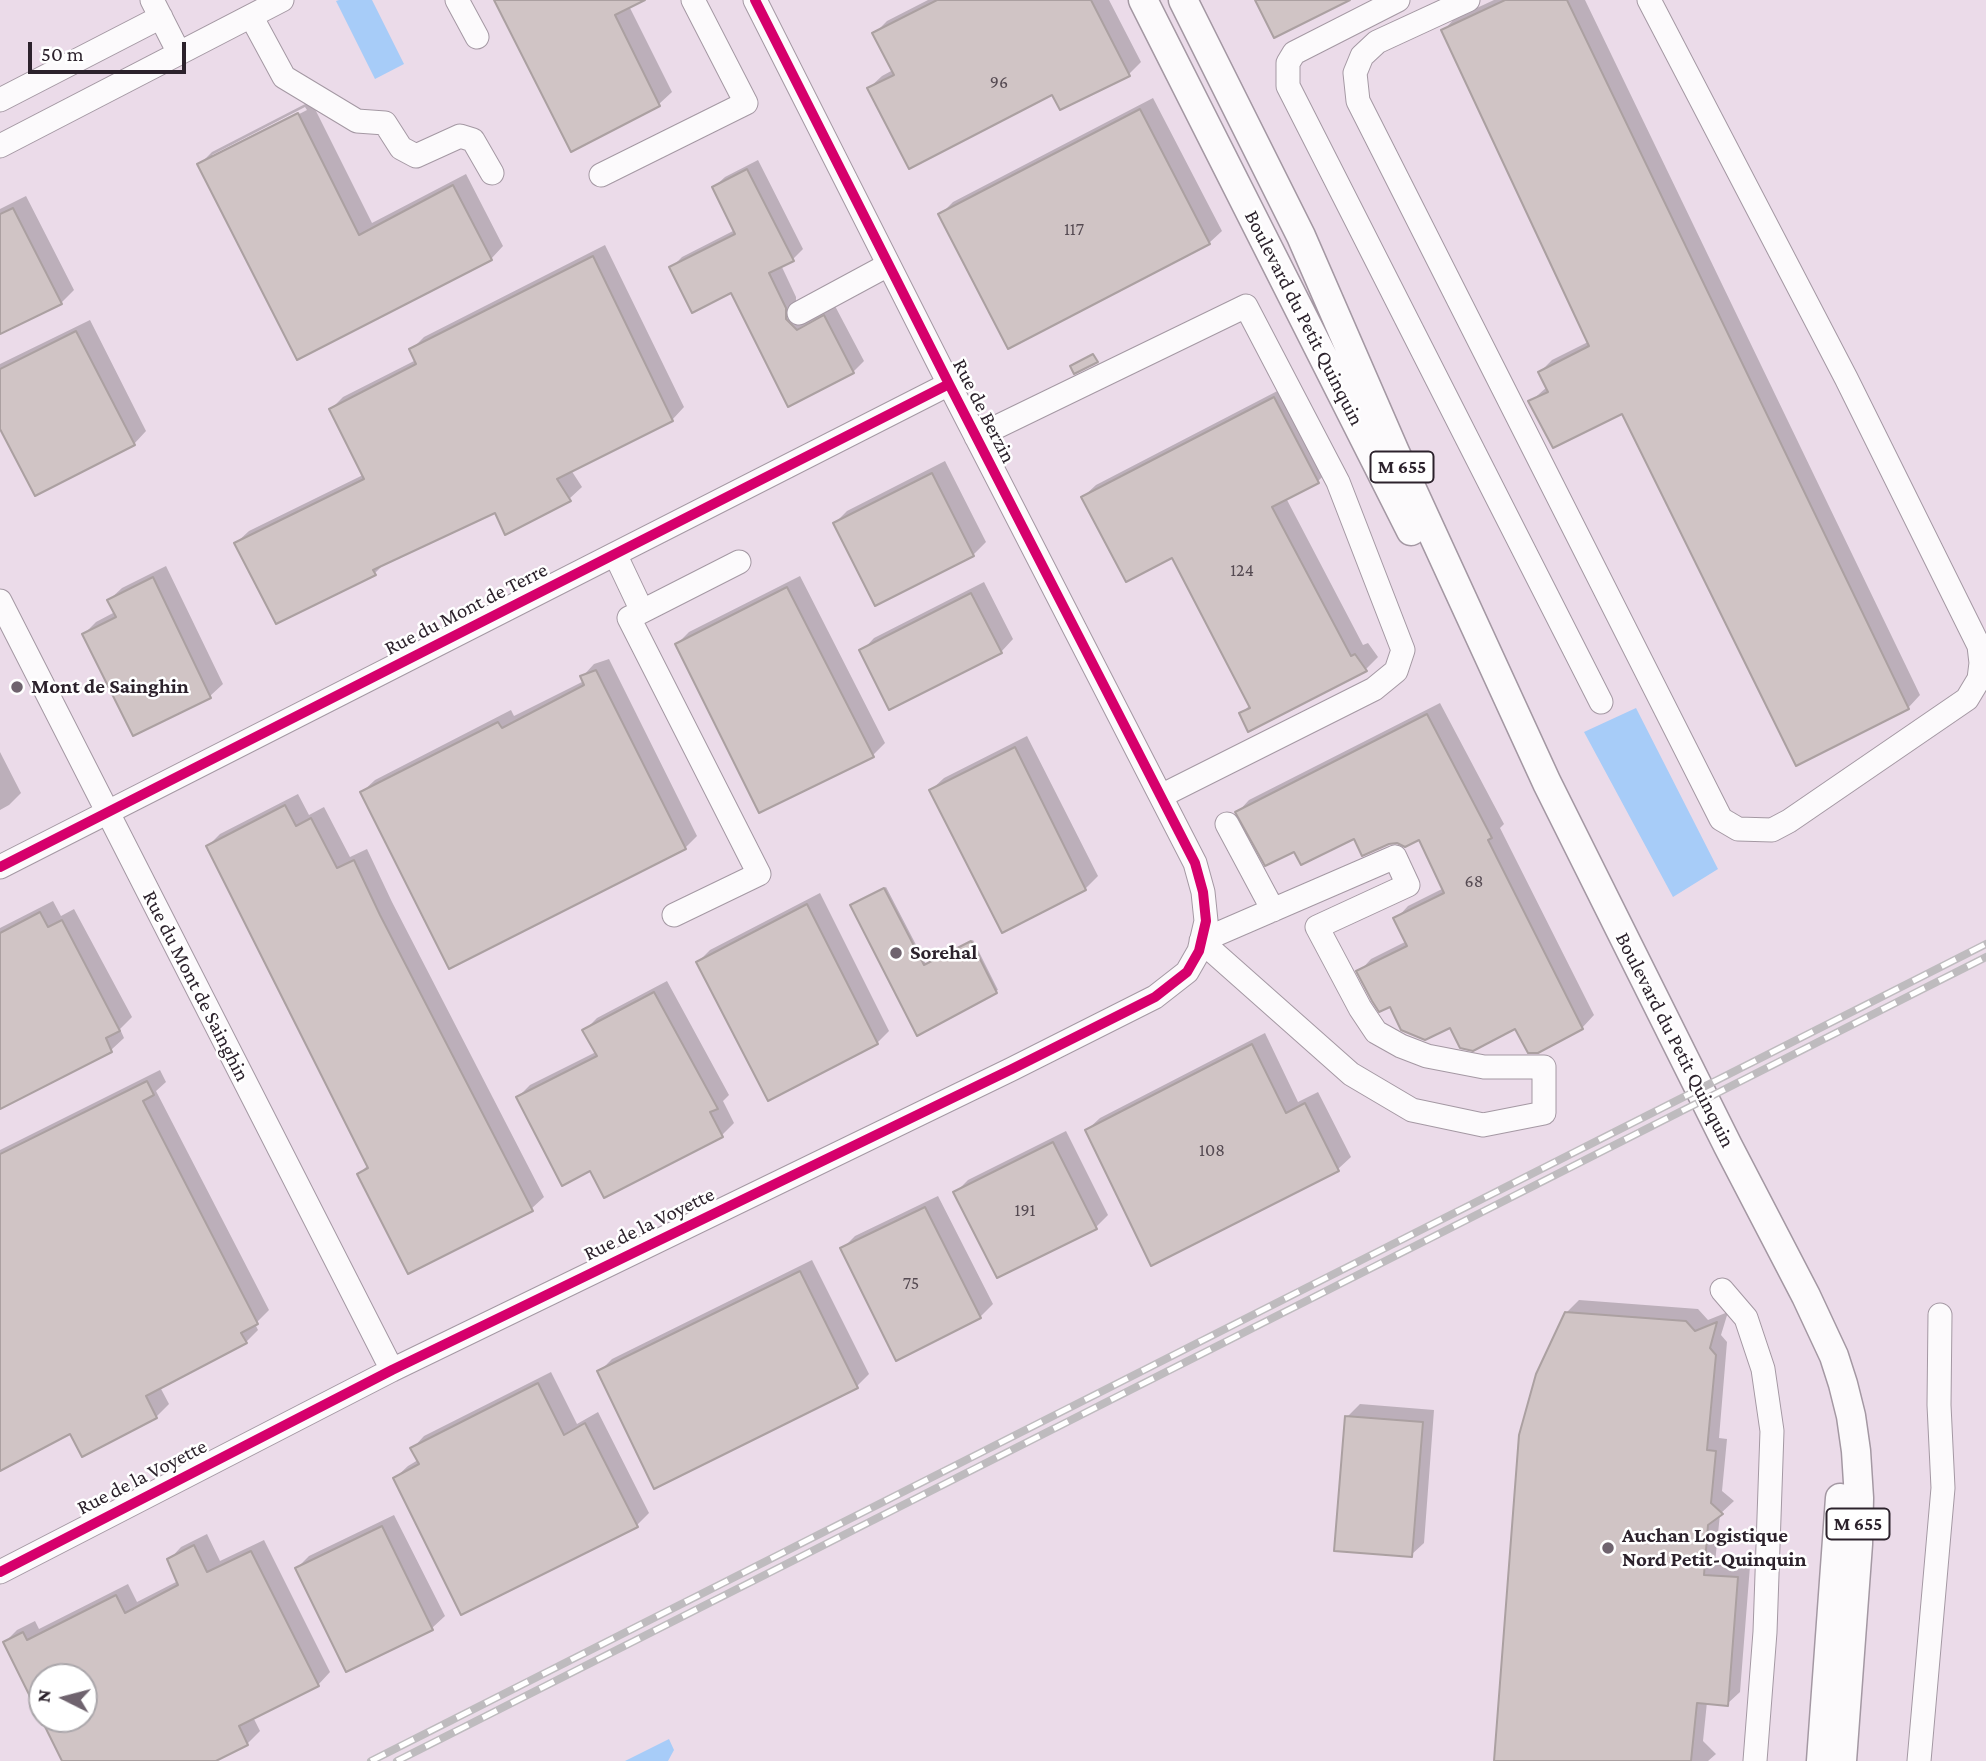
<!DOCTYPE html>
<html>
<head>
<meta charset="utf-8">
<style>
  body { margin:0 }
  #map { position:relative; width:1986px; height:1761px; overflow:hidden; background:#ebdbe9; font-family:"Crimson Pro",serif }
  canvas { display:block }
  .north { position:absolute; left:28px; top:1663px; width:70px; height:70px; box-sizing:border-box; background:#fff; border:2px solid #aba7ab; border-radius:50%; rotate:276deg; font-size:19px; font-weight:700; line-height:28px; text-align:center; color:#2c222c }
  .north::after { content:''; display:block; margin:auto; width:24px; height:32px; background:#6f636e; clip-path:polygon(50% 0,100% 100%,50% 72%,0 100%) }
  .scale { position:absolute; left:28px; top:42px; width:158px; height:32px; box-sizing:border-box; border:4px solid #2c222c; border-top:0; padding-left:9px; font-size:21px; line-height:24px; white-space:nowrap; color:#2c222c; -webkit-text-stroke:5px #fff; paint-order:stroke }
</style>
</head>
<body>
<div id="map">
<canvas width="1986" height="1761"></canvas>
<div class="north">N</div>
<div class="scale">50 m</div>
</div>
<script>
const ctx = document.querySelector('canvas').getContext('2d');
ctx.lineJoin = 'round';
function fillPath(path, color) {
  ctx.fillStyle = color;
  ctx.fill(path, 'evenodd');
}
function shape(rows) {
  const path = new Path2D();
  for (const r of rows) {
    path.moveTo(r[0], r[1]);
    for (let i = 2; i < r.length; i += 2) path.lineTo(r[i], r[i + 1]);
  }
  return path;
}
function stroke(path, color, width, dash) {
  ctx.strokeStyle = color;
  ctx.lineWidth = width;
  ctx.lineCap = dash ? 'butt' : 'round';
  ctx.setLineDash(dash || []);
  ctx.stroke(path);
}
function write(font, color, halo, rows, align = 'center') {
  ctx.font = font + ' "Crimson Pro",serif';
  ctx.lineWidth = 5;
  ctx.setLineDash([]);
  ctx.textBaseline = 'middle';
  ctx.strokeStyle = halo;
  ctx.fillStyle = color;
  for (const [text, x, y, turn = 0] of rows) {
    ctx.save();
    ctx.translate(x, y);
    ctx.rotate((+turn || 0) * Math.PI / 180);
    ctx.textAlign = isNaN(turn) ? turn : align;
    if (halo) ctx.strokeText(text, 0, 0);
    ctx.fillText(text, 0, 0);
    ctx.restore();
  }
}
fillPath(shape([
  [339,0,372,0,404,64,375,79,336,1],
  [1636,708,1718,869,1673,897,1584,732],
  [669,1739,674,1750,668,1761,625,1761]
]), '#a7ccf8');
fillPath(shape([
  [496,0,641,0,629,6,672,92,659,104],
  [928,0,1109,0,1141,62,1129,74,1053,92,869,88,882,76,893,70,874,34,887,21],
  [1494,0,1585,0,1920,695,1908,708,1622,412,1530,402,1547,387,1540,372,1552,360,1588,342,1443,31,1455,18],
  [1153,98,1222,231,1209,243,940,215,953,202],
  [311,101,372,223,466,174,503,246,491,259,298,357,199,165,212,152],
  [305,107,307,110,212,159,212,155],
  [758,160,803,249,793,259,781,265,796,297,796,308,835,306,864,361,853,372,789,404,731,290,671,268,682,257,735,230,714,187,725,177],
  [26,196,74,290,61,303,0,332,0,209],
  [605,245,684,407,672,420,571,470,582,487,569,499,495,511,387,561,375,573,236,543,249,531,363,475,331,409,343,397,416,360,411,350,424,337],
  [90,320,146,431,134,444,0,425,0,364],
  [1287,386,1331,469,1318,481,1286,498,1363,645,1368,643,1378,657,1366,669,1241,714,1251,704,1173,556,1083,497,1096,485],
  [945,461,986,542,973,555,835,523,847,511],
  [166,566,223,684,210,696,134,734,84,634,96,622,115,612,109,600,122,588],
  [800,576,885,743,873,755,677,644,689,632],
  [984,582,1013,639,1001,652,862,651,874,638],
  [609,659,697,836,685,848,362,792,375,780,511,710,514,716,584,681,582,677,594,664],
  [1440,703,1504,824,1500,828,1594,1015,1582,1028,1451,1025,1359,972,1371,959,1407,941,1396,919,1408,906,1444,888,1420,838,1397,841,1354,837,1295,850,1237,813,1249,800],
  [1027,736,1098,876,1085,889,931,790,944,778],
  [0,752,21,793,9,805,0,810],
  [298,794,309,815,324,807,350,857,367,849,392,902,544,1197,531,1209,359,1174,369,1164,208,846,220,834],
  [886,887,926,964,973,940,998,990,918,1033,854,903],
  [820,893,889,1031,877,1043,698,962,710,950],
  [53,901,61,916,74,909,132,1017,120,1029,124,1038,111,1050,0,1107,0,928],
  [667,981,729,1095,723,1101,734,1123,722,1135,591,1169,518,1097,530,1085,596,1052,585,1030,597,1018],
  [1265,1033,1298,1102,1318,1092,1351,1157,1338,1169,1152,1263,1087,1130,1100,1118],
  [160,1070,166,1082,156,1091,269,1310,255,1324,258,1330,246,1342,160,1387,169,1404,156,1417,83,1455,71,1432,0,1469,0,1150],
  [1066,1131,1108,1215,1096,1227,956,1192,968,1180],
  [938,1196,993,1304,980,1317,897,1359,842,1249,855,1236],
  [812,1260,869,1374,857,1386,599,1372,612,1359],
  [1579,1300,1698,1309,1708,1320,1728,1312,1721,1335,1727,1342,1719,1438,1727,1439,1722,1491,1734,1501,1720,1514,1715,1563,1750,1566,1740,1692,1727,1704,1707,1702,1703,1741,1716,1754,1708,1761,1496,1761,1566,1313],
  [551,1372,577,1424,598,1412,649,1513,637,1525,395,1478,408,1466,418,1460,412,1449,424,1436],
  [1360,1404,1434,1410,1424,1543,1411,1555,1347,1417],
  [394,1515,445,1616,432,1628,347,1669,297,1568,309,1556],
  [207,1534,220,1561,264,1540,330,1672,318,1685,253,1717,260,1731,247,1744,212,1761,64,1761,43,1719,84,1719,84,1677,42,1677,42,1717,5,1642,17,1630,35,1621,39,1629,128,1584,137,1602,178,1581,169,1560,181,1547]
]), '#0003');
const building = shape([
  [494,0,645,0,615,15,660,106,571,152,494,0],
  [937,0,1091,0,1130,76,1060,110,1052,95,909,169,867,88,894,75,872,33,937,0],
  [1255,0,1350,0,1274,38,1255,0],
  [1505,0,1567,0,1909,709,1796,766,1622,414,1553,448,1528,401,1548,392,1538,372,1589,346,1441,30,1505,0],
  [1140,109,1210,244,1008,349,938,214,1140,109],
  [298,113,359,235,453,185,492,260,297,360,197,164,298,113],
  [747,169,794,261,769,273,786,308,786,319,797,330,824,315,854,373,788,407,731,293,692,313,669,267,735,234,712,187,747,169],
  [13,208,62,304,0,334,0,214,13,208],
  [593,256,673,421,557,479,571,501,505,535,495,513,373,570,376,575,276,624,234,543,364,479,329,409,416,364,409,349,593,256],
  [76,331,135,445,35,496,0,429,0,369,76,331],
  [1093,354,1098,362,1074,374,1070,366,1093,354],
  [1274,397,1319,483,1272,507,1351,656,1355,654,1367,671,1248,732,1239,713,1250,708,1172,558,1126,582,1081,497,1274,397],
  [932,473,974,556,875,606,833,523,932,473],
  [153,577,211,698,133,736,82,634,116,617,107,600,153,577],
  [787,587,874,757,759,813,675,644,787,587],
  [971,593,1002,653,889,710,859,650,971,593],
  [596,670,686,849,449,969,360,792,498,722,502,728,584,685,580,676,596,670],
  [1427,714,1492,838,1488,840,1583,1029,1538,1053,1528,1053,1515,1029,1473,1051,1460,1048,1450,1028,1425,1040,1401,1030,1390,1007,1379,1012,1372,1001,1356,971,1407,946,1393,918,1444,893,1419,840,1405,847,1397,843,1389,844,1362,856,1354,839,1301,865,1294,852,1265,866,1235,812,1427,714],
  [1015,747,1086,890,1002,933,929,790,1015,747],
  [285,805,296,826,311,818,337,868,354,860,380,915,533,1211,408,1274,357,1174,368,1168,206,846,285,805],
  [884,888,924,965,971,941,997,993,917,1036,850,905,884,888],
  [807,904,878,1044,768,1101,696,962,807,904],
  [40,912,48,927,62,920,120,1031,106,1038,112,1052,0,1109,0,933,40,912],
  [654,992,718,1109,710,1112,723,1137,604,1198,590,1171,562,1186,516,1097,597,1056,582,1030,654,992],
  [1252,1044,1286,1113,1305,1103,1339,1171,1151,1266,1085,1130,1252,1044],
  [147,1081,154,1095,143,1101,258,1324,241,1333,247,1343,146,1396,157,1418,82,1457,70,1434,0,1471,0,1154,147,1081],
  [1053,1142,1097,1229,997,1278,953,1192,1053,1142],
  [925,1207,981,1318,896,1361,840,1248,925,1207],
  [800,1271,858,1388,654,1489,597,1371,800,1271],
  [1565,1312,1686,1321,1695,1331,1717,1322,1710,1348,1716,1355,1707,1450,1716,1451,1711,1503,1723,1514,1708,1525,1704,1575,1738,1577,1728,1706,1697,1703,1691,1761,1494,1761,1519,1435,1536,1374,1565,1312],
  [538,1383,564,1435,585,1423,638,1527,461,1615,393,1478,419,1464,410,1448,538,1383],
  [1345,1416,1423,1422,1412,1557,1334,1551,1345,1416],
  [382,1526,433,1630,346,1672,295,1568,382,1526],
  [194,1545,207,1572,251,1551,319,1686,239,1726,248,1745,216,1761,62,1761,3,1642,23,1632,27,1640,116,1595,125,1613,178,1585,167,1559,194,1545],
  [42,1677,84,1677,84,1719,42,1719,42,1677]
]);
fillPath(building, '#d0c4c5');
stroke(building, '#aba0a1', 2);
const minor = shape([
  [152,0,179,53],
  [457,0,477,37],
  [1398,0,1294,53,1288,63,1288,86,1601,702],
  [1468,0,1377,42,1362,56,1355,73,1358,101,1721,819,1738,829,1772,830,1789,821,1967,699,1979,679,1981,663,1979,646,1846,378,1649,0],
  [251,16,284,77,357,121,385,123,401,148,416,156,460,136,473,140,492,173],
  [0,100,161,17],
  [0,146,282,0],
  [601,175,746,103,693,0],
  [799,313,888,265],
  [976,437,1246,306,1338,482,1403,650,1396,671,1374,689,1161,796],
  [615,554,642,611],
  [0,601,392,1370],
  [1227,824,1273,910],
  [1395,857,1408,885,1317,927,1360,1008,1376,1032,1401,1046,1427,1056,1484,1067,1544,1067,1544,1113,1483,1125,1412,1110,1351,1074,1201,941,1395,857],
  [0,867,949,384],
  [674,915,759,874,629,618,739,562],
  [1722,1290,1746,1318,1763,1369,1772,1431,1765,1632,1755,1761],
  [0,1572,392,1370,1012,1069,1155,997,1187,972,1199,951,1206,921,1203,892,1195,863,949,384,755,0],
  [1919,1761,1943,1488,1939,1405,1940,1315]
]);
const major = shape([
  [1143,0,1411,531],
  [1183,0,1301,236,1395,452,1547,783,1728,1146,1806,1296,1834,1356,1843,1384,1851,1416,1856,1451,1859,1498,1858,1544,1842,1761],
  [1821,1761,1840,1498]
]);
stroke(minor, '#a498a3', 25);
stroke(major, '#a498a3', 31);
stroke(minor, '#fcfafc', 23);
stroke(major, '#fcfafc', 28);
const rail = shape([
  [371,1761,1986,944],
  [397,1761,1986,957]
]);
stroke(rail, '#bebbbe', 8);
stroke(rail, '#fff', 5, [16]);
stroke(shape([
  [0,867,949,384],
  [0,1572,392,1370,1012,1069,1155,997,1187,972,1199,951,1206,921,1203,892,1195,863,949,384,755,0]
]), '#d6006c', 10);
for (const [x, y, r, color] of [
  [17,687,7,"#6f636e"],
  [896,953,7,"#6f636e"],
  [1608,1548,7,"#6f636e"]
]) {
  const dot = new Path2D();
  dot.arc(x, y, r, 0, 2 * Math.PI);
  ctx.fillStyle = color;
  ctx.fill(dot);
  stroke(dot, '#fff', 2.5);
}
write('18px', '#554a52', null, [
  ["96",999,82],
  ["117",1074,229],
  ["124",1242,570],
  ["68",1474,881],
  ["108",1212,1150],
  ["191",1025,1210],
  ["75",911,1283]
]);
for (const [x, y, w] of [
  [1402,467,63],
  [1858,1524,63]
]) {
  const box = new Path2D();
  box.roundRect(x - w / 2, y - 15.5, w, 31, 5);
  ctx.fillStyle = '#fff';
  ctx.fill(box);
  stroke(box, '#2c222c', 2);
}
write('bold 19px', '#2c222c', null, [
  ["M 655",1402,467],
  ["M 655",1858,1524]
]);
write('21px', '#2c222c', '#fff', [
  ["Boulevard du Petit Quinquin",1304,318,63],
  ["Rue de Berzin",984,411,63],
  ["Rue du Mont de Terre",466,609,-27],
  ["Rue du Mont de Sainghin",196,986,63],
  ["Boulevard du Petit Quinquin",1675,1040,63],
  ["Rue de la Voyette",649,1224,-26],
  ["Rue de la Voyette",142,1477,-27]
]);
write('bold 21px', '#2c222c', '#fff', [
  ["Mont de Sainghin",31,687],
  ["Sorehal",910,953],
  ["Auchan Logistique",1622,1536],
  ["Nord Petit-Quinquin",1622,1560]
], 'left');
</script>
</body>
</html>
